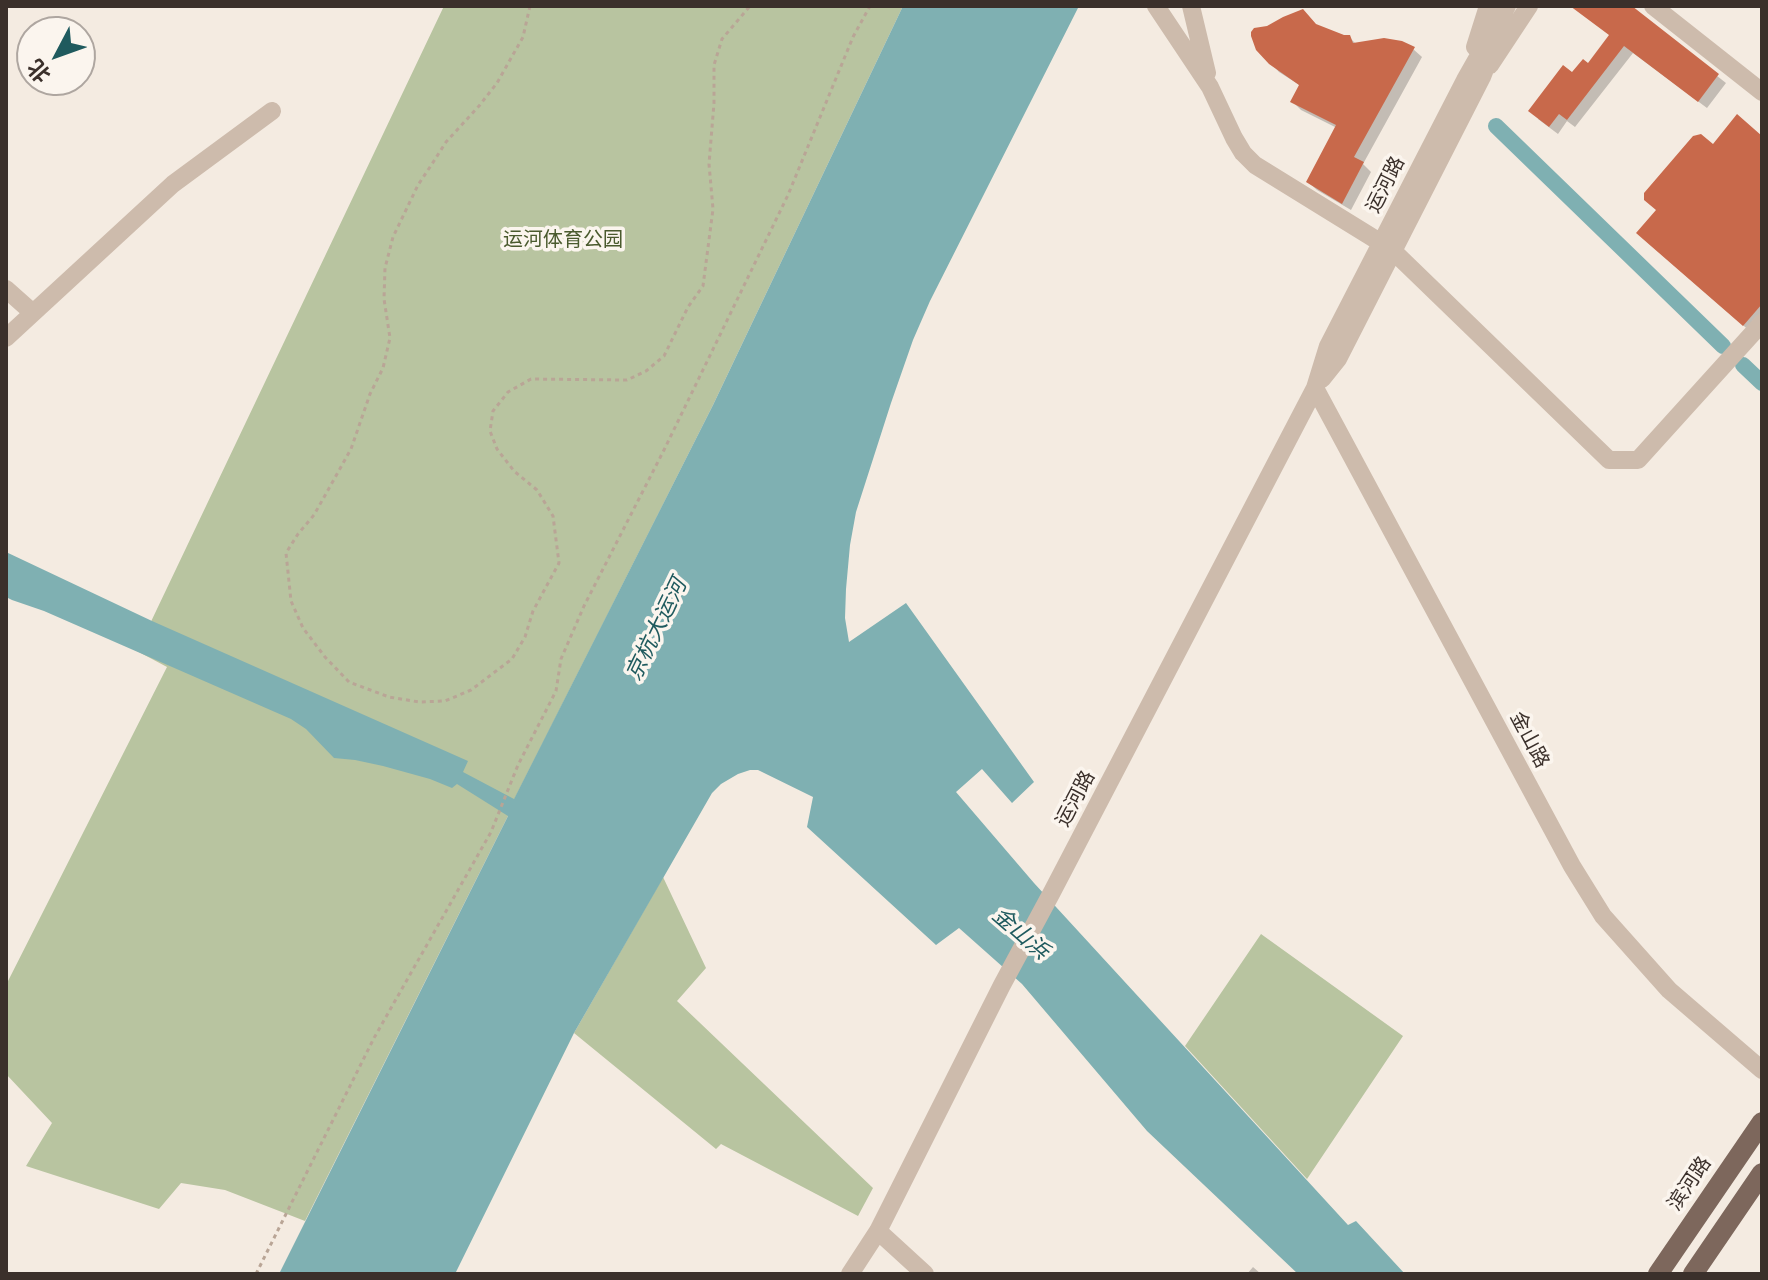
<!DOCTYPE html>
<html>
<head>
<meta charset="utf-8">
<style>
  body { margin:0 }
  #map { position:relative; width:1768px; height:1280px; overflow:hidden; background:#f4ebe1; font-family:Arial,"Noto Sans SC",sans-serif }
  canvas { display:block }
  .frame { position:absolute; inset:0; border:8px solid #3b302b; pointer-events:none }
  .north { position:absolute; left:16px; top:16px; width:80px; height:80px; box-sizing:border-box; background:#fbf5ee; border:2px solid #aea6a0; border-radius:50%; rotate:229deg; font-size:22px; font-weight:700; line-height:32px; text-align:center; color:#3b302b }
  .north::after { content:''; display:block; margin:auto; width:28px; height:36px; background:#1f5a5e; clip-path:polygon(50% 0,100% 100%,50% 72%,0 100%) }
</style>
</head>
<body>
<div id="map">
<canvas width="1768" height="1280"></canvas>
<div class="frame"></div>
<div class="north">北</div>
</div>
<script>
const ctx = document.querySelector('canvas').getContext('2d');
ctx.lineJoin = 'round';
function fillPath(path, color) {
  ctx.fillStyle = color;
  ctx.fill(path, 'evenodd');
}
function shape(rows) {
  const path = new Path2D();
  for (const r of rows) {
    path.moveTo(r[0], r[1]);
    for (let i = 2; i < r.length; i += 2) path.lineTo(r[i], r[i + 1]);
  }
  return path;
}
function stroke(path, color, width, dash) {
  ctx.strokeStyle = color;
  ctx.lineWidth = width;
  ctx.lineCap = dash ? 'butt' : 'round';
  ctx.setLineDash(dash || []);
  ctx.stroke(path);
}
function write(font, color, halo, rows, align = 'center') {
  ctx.font = font + ' Arial,"Noto Sans SC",sans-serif';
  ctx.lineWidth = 7;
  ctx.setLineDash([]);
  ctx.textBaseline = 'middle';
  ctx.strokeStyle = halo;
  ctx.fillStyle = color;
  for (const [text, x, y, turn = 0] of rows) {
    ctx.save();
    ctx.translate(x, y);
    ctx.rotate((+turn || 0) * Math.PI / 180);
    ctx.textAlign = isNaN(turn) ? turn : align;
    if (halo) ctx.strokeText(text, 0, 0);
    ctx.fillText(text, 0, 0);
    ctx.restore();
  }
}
fillPath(shape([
  [444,6,903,6,713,405,514,800,508,816,305,1221,225,1190,181,1183,159,1209,26,1166,52,1123,6,1074,6,1056,8,1051,6,1049,6,985,167,667,137,651],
  [663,877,706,968,677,1001,873,1188,858,1216,721,1144,716,1149,574,1033],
  [1261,934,1403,1036,1307,1179,1185,1046]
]), '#b8c4a0');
fillPath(shape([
  [903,6,1079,6,930,301,913,340,891,403,856,512,850,545,846,589,845,618,849,642,906,603,1034,782,1012,803,982,769,956,792,1034,883,1348,1225,1356,1221,1405,1274,1298,1274,1147,1131,1022,984,959,928,936,945,807,827,813,797,758,770,750,770,738,774,721,784,712,793,574,1033,455,1274,279,1274,508,816,457,784,452,788,430,779,383,766,355,760,334,758,306,729,291,719,44,611,12,600,6,597,6,552,152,621,468,761,463,772,514,799,713,405]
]), '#7fb0b2');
fillPath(shape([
  [1584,6,1628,6,1726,83,1707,108,1633,53,1575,127,1567,121,1558,134,1538,119,1573,75,1588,66,1611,36],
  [1316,26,1349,37,1357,45,1413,49,1422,57,1363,164,1371,172,1351,210,1317,190,1308,182,1337,128,1301,110,1293,102,1301,86,1279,72,1258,49],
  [1762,139,1762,322,1752,333,1647,242,1713,147],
  [1253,1267,1261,1274,1247,1274]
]), '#0003');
stroke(shape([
  [1496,126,1723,346],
  [1743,365,1762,383]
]), '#7fb0b2', 16);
fillPath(shape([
  [1570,6,1632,6,1719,74,1698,102,1624,46,1567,120,1559,114,1549,127,1528,111,1563,65,1572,72,1583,59,1588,63,1609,35],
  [1303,9,1316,24,1344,35,1350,35,1353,43,1384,38,1402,41,1415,47,1354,157,1364,162,1342,204,1306,182,1336,125,1290,102,1299,85,1269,64,1256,50,1251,36,1251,32,1254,28,1267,26,1283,17],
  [1737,114,1762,136,1762,304,1743,326,1636,233,1656,210,1644,200,1644,193,1693,136,1701,134,1713,144]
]), '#c8694b');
stroke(shape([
  [530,6,523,37,497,83,479,106,446,142,432,164,418,185,393,237,385,268,384,299,390,338,383,368,370,394,351,449,314,515,298,534,286,553,291,601,303,628,325,657,349,682,389,697,419,702,445,701,471,690,512,659,525,637,533,611,559,563,553,516,537,490,514,471,497,449,490,431,493,411,508,392,531,379,627,380,646,371,664,356,688,307,703,286,713,209,709,164,714,103,714,65,722,39,750,6],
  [256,1274,374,1038,491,832,518,765,556,691,561,659,584,606,664,450,788,195,853,37,870,6]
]), '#b9a596', 3, [4, 4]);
stroke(shape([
  [1156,6,1210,87,1234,138,1243,153,1255,165,1391,249,1609,460,1638,460,1762,323],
  [1191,6,1207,73],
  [1653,6,1762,92],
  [1475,47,1488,6],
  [1490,65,1529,6],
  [6,289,33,313],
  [6,338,173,184,272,111],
  [1322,379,1338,359,1482,77,1492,51],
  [1315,388,1572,866,1603,916,1669,990,1762,1070],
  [878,1231,925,1274],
  [850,1274,878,1231,1002,985,1051,894,1315,388,1328,346,1465,80,1507,6]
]), '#cdbbac', 18);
stroke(shape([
  [1658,1274,1762,1122],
  [1693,1274,1762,1173]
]), '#7d675c', 20);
write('20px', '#3b302b', '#fbf5ee', [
  ["运河路",1386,185,-63],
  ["金山路",1529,740,62],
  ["运河路",1076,799,-62],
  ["滨河路",1690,1184,-56]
]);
write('20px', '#4a5a2e', '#fbf5ee', [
  ["运河体育公园",563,240]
]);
write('italic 22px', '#1f5a5e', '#fbf5ee', [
  ["京杭大运河",657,630,-64],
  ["金山浜",1020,934,41]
]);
</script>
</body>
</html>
